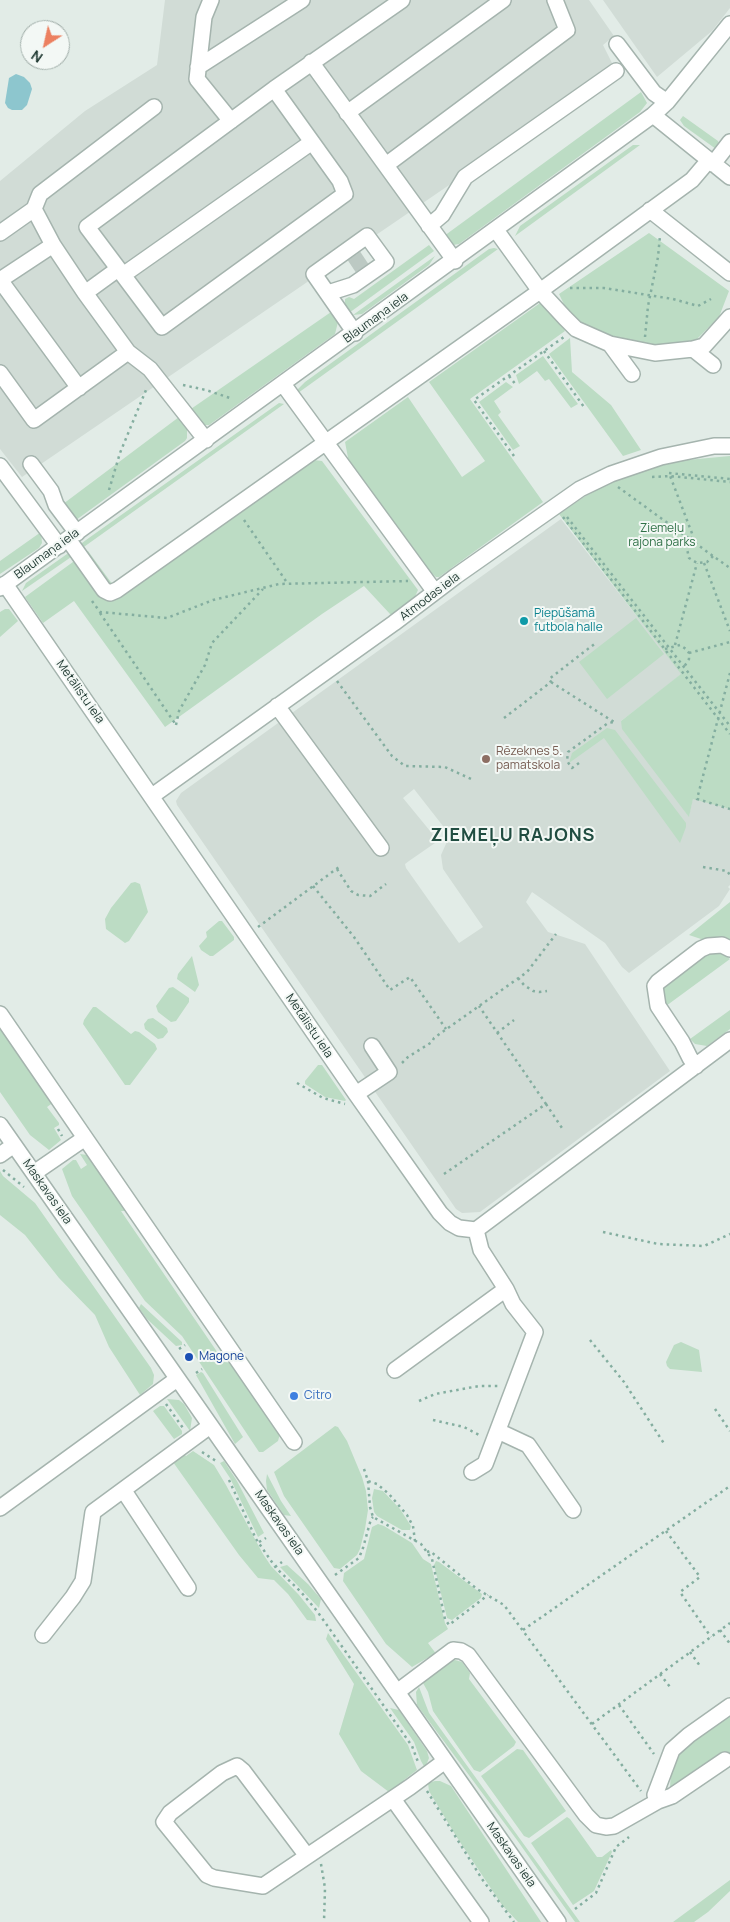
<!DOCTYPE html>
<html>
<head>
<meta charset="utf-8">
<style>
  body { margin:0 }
  #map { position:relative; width:730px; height:1922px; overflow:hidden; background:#e2ece7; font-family:Manrope,sans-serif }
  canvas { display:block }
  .north { position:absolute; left:20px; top:20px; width:50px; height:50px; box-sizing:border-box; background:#f3f8f5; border:1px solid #a0ada8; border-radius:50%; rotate:215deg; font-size:14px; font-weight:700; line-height:20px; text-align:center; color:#233c35 }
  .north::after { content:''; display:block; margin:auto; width:18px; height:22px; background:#ec8060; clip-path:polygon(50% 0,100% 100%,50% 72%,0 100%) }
</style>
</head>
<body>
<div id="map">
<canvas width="730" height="1922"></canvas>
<div class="north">N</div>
</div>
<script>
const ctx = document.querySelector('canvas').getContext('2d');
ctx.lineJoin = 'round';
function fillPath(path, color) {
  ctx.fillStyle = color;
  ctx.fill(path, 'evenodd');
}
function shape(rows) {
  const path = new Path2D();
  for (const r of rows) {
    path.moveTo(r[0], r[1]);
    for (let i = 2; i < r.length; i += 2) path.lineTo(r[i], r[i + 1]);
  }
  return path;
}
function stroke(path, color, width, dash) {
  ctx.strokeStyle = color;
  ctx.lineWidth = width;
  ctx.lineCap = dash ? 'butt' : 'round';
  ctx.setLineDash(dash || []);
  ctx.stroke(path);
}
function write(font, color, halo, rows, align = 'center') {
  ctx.font = font + ' Manrope,sans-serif';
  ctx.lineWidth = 4;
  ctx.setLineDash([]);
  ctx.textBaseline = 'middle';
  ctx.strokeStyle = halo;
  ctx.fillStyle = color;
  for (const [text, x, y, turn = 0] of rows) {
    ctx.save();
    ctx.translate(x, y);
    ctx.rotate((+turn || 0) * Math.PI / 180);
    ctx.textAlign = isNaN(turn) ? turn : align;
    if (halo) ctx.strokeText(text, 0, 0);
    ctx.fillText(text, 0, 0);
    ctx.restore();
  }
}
fillPath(shape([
  [165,0,589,0,614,36,603,45,616,71,22,477,0,449,0,181,85,111,157,65],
  [603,0,730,0,730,8,712,31,657,77],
  [561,519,682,674,621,721,689,816,693,798,730,809,730,885,728,887,730,889,719,906,629,973,622,967,605,943,532,892,526,902,548,932,585,944,670,1071,480,1212,462,1213,456,1209,177,805,176,801,181,793],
  [414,789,450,835,441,855,443,869,483,927,459,943,406,868,405,864,409,861,435,843,435,837,403,798]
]), '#d1dcd6');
fillPath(shape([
  [641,92,647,103,640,112,459,244,453,245,449,243,444,236],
  [683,116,718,141,719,144,716,149,684,126,680,120],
  [633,145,640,145,515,236,520,226],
  [649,233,729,291,719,317,696,340,659,349,576,329,559,294],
  [429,245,434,251,349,313,345,308,345,299,349,297,354,299],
  [494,248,498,249,298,393,298,389,305,382,489,249],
  [435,256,429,265,362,314,353,315],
  [543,301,565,331,470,399,543,502,439,577,436,577,428,570,349,463,345,442,408,397,462,477,485,461,429,382],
  [331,312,338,322,335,334,209,425,200,425,188,411],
  [570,338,572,372,611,405,641,450,623,456,549,354],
  [543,356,578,404,571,408,549,379,545,381,537,371,519,384,516,375],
  [506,382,513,387,494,401,501,412,498,415,520,446,513,450,479,402],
  [279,403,284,404,81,549,82,543,86,540],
  [179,417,187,429,187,438,185,441,76,520,63,504],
  [730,456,730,809,693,799,689,817,622,729,621,721,681,674,559,514,584,497,613,481,665,462],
  [297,458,322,461,418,590,413,601,394,615,390,614,364,586,322,614,165,727,74,601,43,623,25,597,88,551,113,585],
  [41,532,42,543,39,548,0,574,0,561],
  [67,554,74,555,22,591,26,583],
  [5,609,9,609,18,621,0,637,0,612],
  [636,618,664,654,607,699,579,662],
  [607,728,615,730,686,823,686,827,680,843,604,738,569,763,572,753],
  [135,882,140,884,148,912,129,941,125,943,106,929,105,919,111,908,131,883],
  [730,902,730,941,720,938,707,941,689,935],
  [219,921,222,921,234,937,234,940,213,956,210,956,201,950,199,946,207,937,206,932],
  [710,952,720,952,730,959,666,1006,663,1000,664,985],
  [192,956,199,985,195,992,177,979,178,974],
  [173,987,189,998,189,1002,176,1021,171,1022,158,1012,156,1006,169,988],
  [93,1007,96,1007,131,1034,135,1031,139,1032,155,1044,157,1049,130,1085,125,1085,83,1024,84,1020],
  [730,1010,730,1029,707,1046,695,1044,690,1039],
  [153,1018,167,1028,168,1032,163,1038,158,1039,145,1029,144,1024,148,1019],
  [0,1021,54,1102,47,1107,59,1123,59,1125,54,1128,61,1140,49,1150,30,1135,0,1092],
  [318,1065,322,1065,346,1100,345,1101,325,1097,305,1084,305,1081],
  [80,1154,87,1155,95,1160,131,1211,121,1211,224,1362,233,1363,280,1434,278,1441,263,1452,259,1452,182,1336,145,1301,72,1196,62,1169,73,1160,76,1160,81,1169,87,1165],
  [0,1171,3,1176,35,1203,151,1368,154,1375,153,1384,140,1395,109,1347,95,1315,59,1278,25,1235,0,1215],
  [141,1304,182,1342,182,1345,176,1346,147,1319,139,1308],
  [681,1342,699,1350,702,1372,670,1369,667,1366,666,1362,674,1345],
  [201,1372,203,1373,243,1437,235,1444,196,1375],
  [167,1399,179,1400,184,1404,192,1418,190,1431],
  [160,1406,164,1406,182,1431,182,1434,174,1439,153,1411],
  [335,1426,338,1427,347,1441,362,1477,366,1491,368,1510,365,1529,360,1549,357,1555,340,1569,334,1568,284,1496,274,1472],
  [193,1451,214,1465,226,1485,263,1554,271,1566,299,1595,315,1615,316,1621,307,1620,288,1594,274,1580,258,1578,239,1555,173,1462,183,1453,186,1456],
  [224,1461,237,1481,264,1533,258,1537,230,1478,220,1463],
  [267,1474,281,1501,291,1516,284,1515,267,1490,266,1481],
  [374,1489,383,1491,400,1509,411,1526,410,1530,402,1530,377,1516,374,1512,372,1498],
  [378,1524,384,1526,412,1543,423,1559,431,1564,445,1623,448,1629,428,1643,437,1655,432,1659,429,1657,412,1667,386,1644,343,1581,344,1573,364,1559,372,1527],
  [436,1561,439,1562,482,1594,481,1598,452,1620,447,1618,434,1565],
  [287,1565,308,1584,321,1599,319,1608,280,1567],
  [328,1633,408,1745,417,1770,404,1780,405,1786,393,1795,361,1771,339,1734,354,1684,326,1639],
  [455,1660,462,1662,470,1673,469,1679,516,1742,514,1746,480,1772,474,1770,433,1711,428,1692,423,1683,450,1662],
  [419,1687,429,1713,580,1922,575,1922,517,1840,417,1705,416,1692],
  [730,1706,730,1759,670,1788,671,1769,682,1741],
  [390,1708,399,1710,427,1751,429,1758,425,1768,421,1761,414,1742],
  [517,1749,523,1750,566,1811,529,1838,524,1836,481,1776],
  [435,1781,440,1781,451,1786,541,1922,518,1922,502,1905,456,1836,429,1791,428,1783],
  [567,1817,570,1819,597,1857,602,1857,611,1850,612,1852,594,1891,573,1905,531,1843],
  [730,1880,730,1891,708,1912,694,1922,673,1922]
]), '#bcdcc4');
fillPath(shape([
  [16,74,24,77,30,83,32,89,27,105,22,110,12,110,8,108,5,103,9,78]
]), '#8dc6ce');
stroke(shape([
  [354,256,362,268]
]), '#bcc9c3', 15, [15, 8]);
const minor = shape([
  [211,0,204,17,197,79,231,121],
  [617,44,654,93,667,102],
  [311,62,455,261],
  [198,67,302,0],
  [274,89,340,181,345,194,162,327,87,227,274,89,402,0],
  [154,107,40,194,34,209,53,245,85,293,128,352,150,369,206,440],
  [347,113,503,0],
  [653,115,730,177],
  [713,164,730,142],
  [386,165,567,30,555,0],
  [650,210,730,273],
  [429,226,442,215,465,177,616,71],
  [496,230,540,291,565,318,576,329,610,344,632,374],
  [0,233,34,209],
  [123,275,312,142],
  [0,280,79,388],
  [0,280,53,245],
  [85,293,118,269],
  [328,293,353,285,386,262,367,236,314,274,355,333],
  [610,344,655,353,693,349,704,346,730,317],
  [693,349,713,365],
  [0,373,34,420,128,352],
  [283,384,435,592],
  [31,464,51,491,56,505,77,533],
  [0,466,59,546],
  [68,539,104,590,110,593,117,590,540,291,692,180,709,160],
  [5,584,356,1094,440,1213,450,1223,459,1228,476,1230,730,1040],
  [0,588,653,115,667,102,730,24],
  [277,706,381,848],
  [152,796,394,623,456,576,580,489,611,474,661,457,714,446,730,446],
  [0,1014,294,1442],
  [696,1066,690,1058,682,1042,658,1006,655,986,658,982,701,949,708,946,722,945,730,949],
  [356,1094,389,1072,372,1046],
  [0,1125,558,1922],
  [0,1155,14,1145],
  [34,1173,85,1138],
  [395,1370,506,1289,481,1250,476,1230],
  [498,1431,528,1445,573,1510],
  [472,1472,485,1464,535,1332,513,1304,506,1289],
  [124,1491,188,1588],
  [0,1508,177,1379],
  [43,1635,73,1597,83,1581,93,1512,210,1426],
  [397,1692,453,1650,461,1651,468,1655,586,1815,596,1825,606,1827,614,1826,658,1801,655,1795,672,1750,689,1735,730,1706],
  [393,1799,481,1922],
  [658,1801,672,1796,725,1760],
  [307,1856,243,1771,237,1766,222,1773,170,1813,164,1822,207,1875,214,1878,263,1886,410,1787,445,1761]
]);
stroke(minor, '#a5b4ae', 18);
stroke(shape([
  [570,288,604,288,673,299,698,306,711,299],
  [645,337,648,306,658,257,660,236],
  [544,351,584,407],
  [509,376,516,385],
  [183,385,206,390,233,399],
  [514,456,474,400,564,337],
  [669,473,730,479],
  [652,477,670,476,730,482],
  [618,487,691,540,693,536,669,473],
  [109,490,120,453,146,390],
  [563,517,730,734],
  [567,517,730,726],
  [244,520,288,584],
  [713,556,707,562,697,563,689,558,687,549,688,544,691,540,713,556,730,568],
  [704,563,730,631],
  [92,601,100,612,167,618,213,600,279,584,408,581],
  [100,613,176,725],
  [675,645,697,563],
  [665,649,680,645,686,649,689,653,689,659,684,667],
  [689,653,730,642],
  [730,673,697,799,730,809],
  [337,681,392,756,405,766,445,767,471,779],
  [551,682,614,722],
  [504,718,551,682,549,679,597,642],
  [176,725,179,711,205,665,212,643,263,589],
  [579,763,572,768,567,761,568,752,608,723,614,722],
  [703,867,727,871,730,875],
  [337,869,351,891,358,895,370,896,386,884],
  [313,886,354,937,390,990,410,977,446,1029],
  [258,927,339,867],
  [518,978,524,985,533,991,539,992,547,991],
  [497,1033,514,1020],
  [402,1063,408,1057,432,1042,434,1038,527,972,556,934],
  [297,1083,323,1098,345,1104],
  [546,1104,562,1128],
  [58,1129,62,1136],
  [3,1170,24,1187],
  [444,1174,546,1104,479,1006],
  [603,1232,658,1244,704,1246,730,1234],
  [590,1340,624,1382,665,1445],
  [179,1349,185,1345],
  [196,1373,202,1369],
  [419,1401,435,1394,479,1386,500,1386],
  [166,1404,183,1428],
  [715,1409,730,1431],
  [433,1420,464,1427,481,1436],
  [202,1452,216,1461],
  [364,1469,368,1481,377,1484,389,1494,407,1515,413,1526,415,1541],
  [229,1480,256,1539,276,1568,301,1592,317,1611,412,1746,418,1762],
  [368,1481,370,1507,373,1517,421,1544,432,1559,445,1619,449,1625,488,1595],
  [666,1531,700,1577,680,1592,711,1637],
  [259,1542,266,1538],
  [427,1552,430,1551,477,1589,504,1605,641,1791],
  [275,1567,282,1562],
  [335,1575,359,1558,363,1548,371,1519,373,1517],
  [523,1630,730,1486],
  [720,1630,730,1644],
  [690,1652,700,1666],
  [660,1674,670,1687],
  [619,1705,654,1754],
  [592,1724,730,1623],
  [427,1791,482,1879,514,1922],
  [321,1864,325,1888,324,1922],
  [575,1909,596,1893,616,1847,629,1837]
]), '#84aea0', 2.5, [2.5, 4]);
stroke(minor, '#fff', 15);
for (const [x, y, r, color] of [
  [524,621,5,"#0f9aa8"],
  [486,759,5,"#8d6e63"],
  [189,1357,5,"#1a4fb4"],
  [294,1396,5,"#3f7fe0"]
]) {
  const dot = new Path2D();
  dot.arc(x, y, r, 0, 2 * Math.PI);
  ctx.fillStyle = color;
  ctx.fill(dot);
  stroke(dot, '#f3f8f5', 2);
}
write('12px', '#233c35', '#f3f8f5', [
  ["Blaumaņa iela",376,318,-36],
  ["Blaumaņa iela",47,554,-36],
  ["Atmodas iela",430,597,-37],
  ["Metālistu iela",80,692,55],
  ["Metālistu iela",309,1026,56],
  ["Maskavas iela",47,1192,55],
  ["Maskavas iela",279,1523,55],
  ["Maskavas iela",511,1855,55]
]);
write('12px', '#2f7147', '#f3f8f5', [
  ["Ziemeļu",662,529],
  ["rajona parks",662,543]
]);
write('12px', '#0d838f', '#f3f8f5', [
  ["Piepūšamā",534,614],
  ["futbola halle",534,628]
], 'left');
write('12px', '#785e54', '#f3f8f5', [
  ["Rēzeknes 5.",496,752],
  ["pamatskola",496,766]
], 'left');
write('12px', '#164399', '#f3f8f5', [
  ["Magone",199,1357]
], 'left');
write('12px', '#366cbe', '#f3f8f5', [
  ["Citro",304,1396]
], 'left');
ctx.letterSpacing = '1px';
write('bold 18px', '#204d41', '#f3f8f5', [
  ["ZIEMEĻU RAJONS",513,836]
]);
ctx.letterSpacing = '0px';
</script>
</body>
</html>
